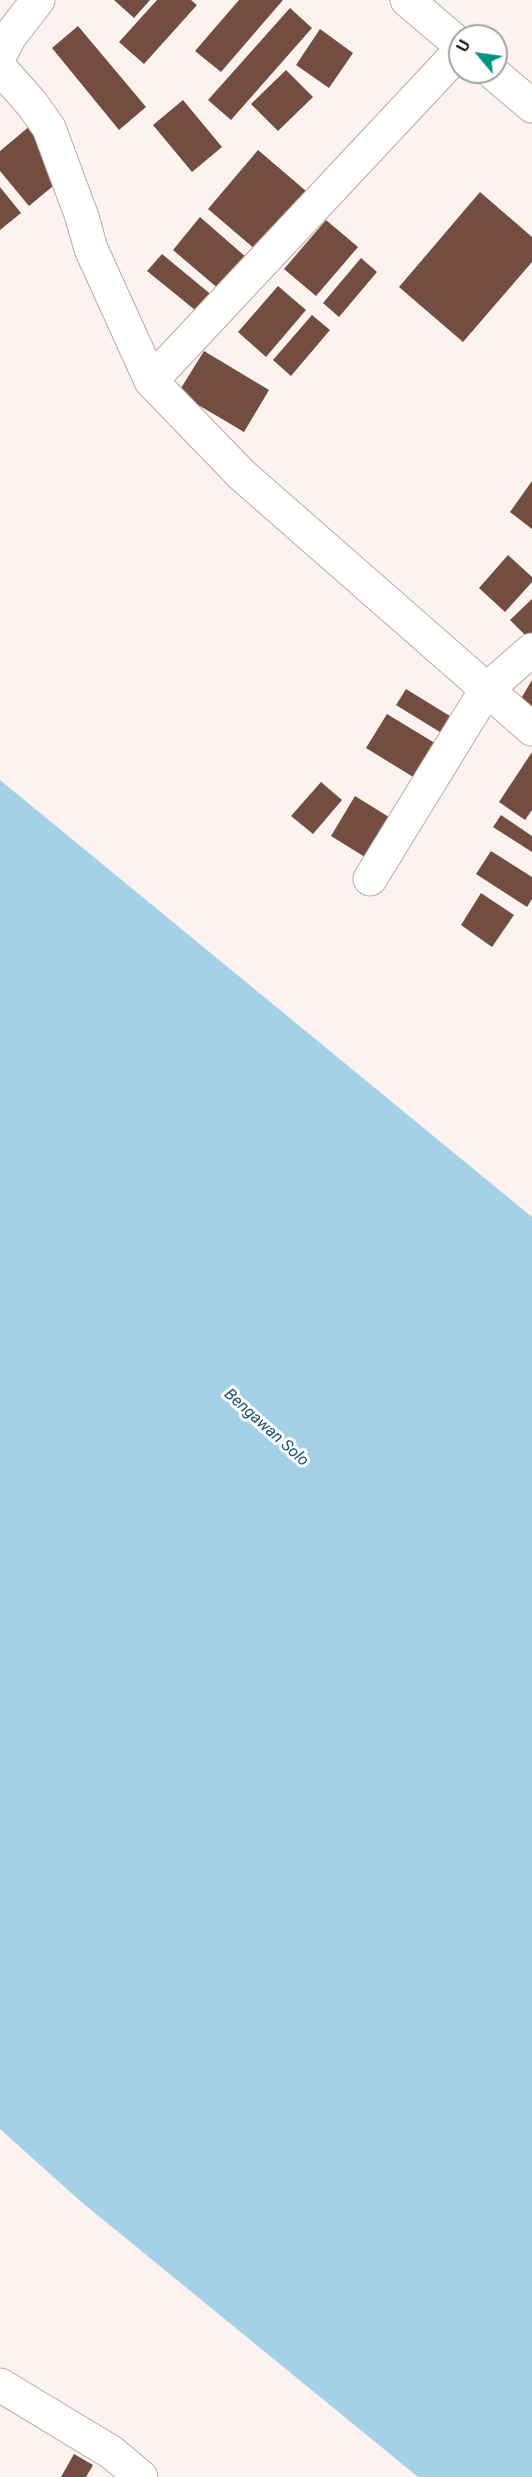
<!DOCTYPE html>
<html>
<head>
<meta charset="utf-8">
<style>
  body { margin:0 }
  #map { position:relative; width:532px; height:2477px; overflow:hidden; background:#fcf3f0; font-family:Roboto,sans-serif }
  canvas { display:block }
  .north { position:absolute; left:448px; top:24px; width:60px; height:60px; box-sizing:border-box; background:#fff; border:2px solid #a4a1a0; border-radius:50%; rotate:299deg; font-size:16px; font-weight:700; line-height:24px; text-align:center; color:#1c1512 }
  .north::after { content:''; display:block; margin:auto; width:21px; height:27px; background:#009483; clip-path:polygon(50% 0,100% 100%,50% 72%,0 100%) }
</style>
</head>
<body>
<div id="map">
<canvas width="532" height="2477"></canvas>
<div class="north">U</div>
</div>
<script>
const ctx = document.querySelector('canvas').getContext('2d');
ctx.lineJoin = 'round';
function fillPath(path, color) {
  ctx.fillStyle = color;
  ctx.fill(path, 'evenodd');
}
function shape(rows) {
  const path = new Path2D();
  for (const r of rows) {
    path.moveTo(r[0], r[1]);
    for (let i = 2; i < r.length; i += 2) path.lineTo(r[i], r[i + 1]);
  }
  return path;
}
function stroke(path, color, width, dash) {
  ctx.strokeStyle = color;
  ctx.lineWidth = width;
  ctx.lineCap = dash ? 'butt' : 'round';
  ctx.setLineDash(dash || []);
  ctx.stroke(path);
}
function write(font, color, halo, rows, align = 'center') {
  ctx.font = font + ' Roboto,sans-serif';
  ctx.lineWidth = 6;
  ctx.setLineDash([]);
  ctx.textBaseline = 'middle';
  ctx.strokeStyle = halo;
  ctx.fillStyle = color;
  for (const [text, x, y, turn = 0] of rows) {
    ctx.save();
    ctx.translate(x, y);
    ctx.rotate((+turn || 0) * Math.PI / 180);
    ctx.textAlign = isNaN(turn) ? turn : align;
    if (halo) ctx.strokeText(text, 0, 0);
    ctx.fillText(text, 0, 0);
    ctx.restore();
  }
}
fillPath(shape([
  [0,780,532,1217,532,2477,418,2477,79,2200,0,2129]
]), '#a4d1e7');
fillPath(shape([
  [114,0,150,0,134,18],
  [157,0,191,0,197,5,144,64,119,42],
  [239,0,283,0,221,72,195,51],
  [290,8,312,28,231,120,208,100],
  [78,26,146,107,119,130,52,48],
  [320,29,353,53,329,88,296,65],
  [286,70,313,97,278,131,251,104],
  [183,100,222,147,192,172,153,125],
  [37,120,76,167,29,206,0,171,0,151],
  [258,150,306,191,256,250,208,209],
  [0,187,21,213,0,230],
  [480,192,532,237,532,262,463,342,399,287],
  [200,217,247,258,220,290,173,250],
  [326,220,358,247,316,296,284,269],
  [162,254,214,297,200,314,147,271],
  [361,258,377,272,339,317,323,303],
  [278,286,306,310,266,357,238,332],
  [312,315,330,330,291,376,273,360],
  [204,351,269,390,244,432,178,393],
  [532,481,532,529,510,512],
  [508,555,532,577,532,582,505,612,479,588],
  [532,599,532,642,510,620],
  [532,680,532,710,519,702],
  [406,689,458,721,448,737,396,705],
  [387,714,443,748,423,783,366,748],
  [532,752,532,810,525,820,499,802],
  [321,782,342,800,313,834,291,816],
  [355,796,397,822,373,862,331,836],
  [501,815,532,836,532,852,493,827],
  [491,851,532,877,532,899,527,907,476,874],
  [481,893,514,915,492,947,461,925],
  [74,2454,93,2465,86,2477,61,2477]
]), '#734d3f');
const minor = shape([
  [407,0,460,45],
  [0,55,10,36,38,0],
  [0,68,32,104,49,128,82,217,91,249,151,381,242,475,532,729],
  [492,72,532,106],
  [151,381,460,51],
  [370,879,486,690,532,650],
  [0,2385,111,2452,141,2477]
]);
stroke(minor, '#bda9a1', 35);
stroke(minor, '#fff', 33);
write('italic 16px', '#185269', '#fff', [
  ["Bengawan Solo",266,1428,42]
]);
</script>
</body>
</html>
